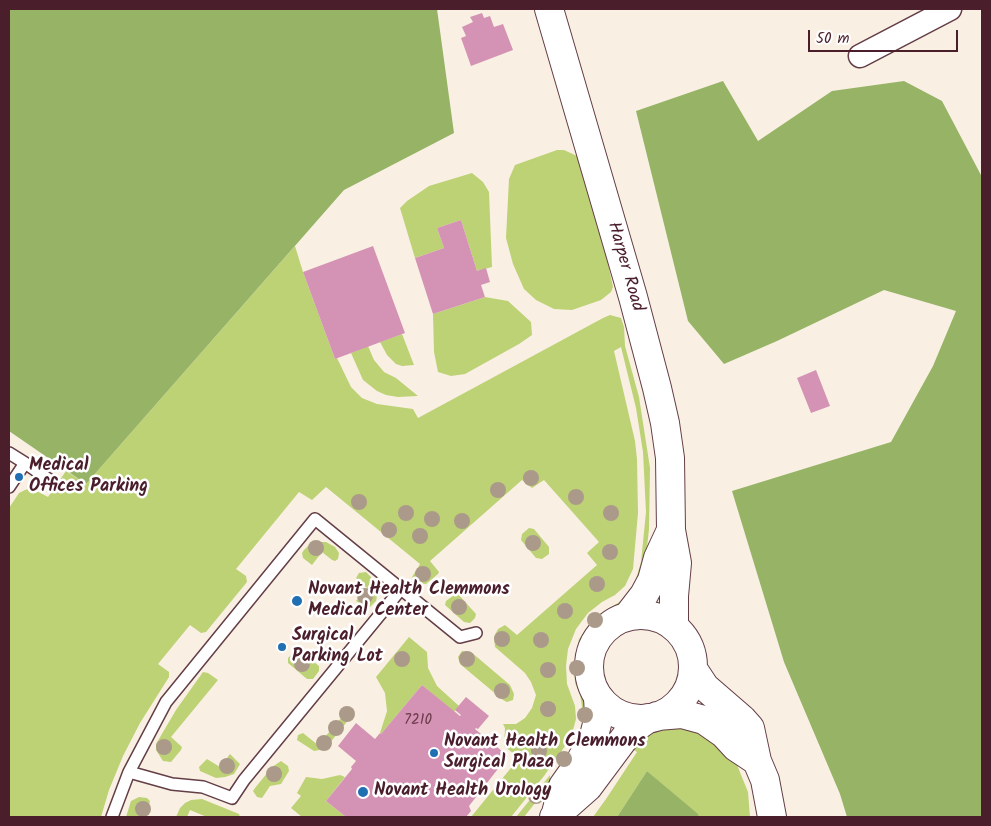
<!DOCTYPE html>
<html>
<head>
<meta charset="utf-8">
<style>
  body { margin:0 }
  #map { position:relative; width:991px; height:826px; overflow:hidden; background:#f9f0e3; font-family:Kalam,sans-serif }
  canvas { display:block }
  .frame { position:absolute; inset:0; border:10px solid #4a1f2b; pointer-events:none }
  .scale { position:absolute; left:808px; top:30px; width:150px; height:22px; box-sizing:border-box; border:2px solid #4a1f2b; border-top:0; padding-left:6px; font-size:15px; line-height:18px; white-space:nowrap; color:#4a1f2b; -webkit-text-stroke:4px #fff; paint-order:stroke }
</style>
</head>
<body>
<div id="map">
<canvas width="991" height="826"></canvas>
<div class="frame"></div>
<div class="scale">50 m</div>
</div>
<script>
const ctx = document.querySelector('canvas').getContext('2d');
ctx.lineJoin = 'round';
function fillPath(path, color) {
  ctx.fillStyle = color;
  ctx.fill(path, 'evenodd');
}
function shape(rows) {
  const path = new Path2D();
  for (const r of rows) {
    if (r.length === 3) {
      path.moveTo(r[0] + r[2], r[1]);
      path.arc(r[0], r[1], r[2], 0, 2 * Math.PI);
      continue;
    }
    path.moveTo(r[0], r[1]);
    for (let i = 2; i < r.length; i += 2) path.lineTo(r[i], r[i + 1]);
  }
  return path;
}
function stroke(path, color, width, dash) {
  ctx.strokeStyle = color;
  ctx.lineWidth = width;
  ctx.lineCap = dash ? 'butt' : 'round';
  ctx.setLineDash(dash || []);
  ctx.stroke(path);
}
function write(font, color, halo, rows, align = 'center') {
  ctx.font = font + ' Kalam,sans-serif';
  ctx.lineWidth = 5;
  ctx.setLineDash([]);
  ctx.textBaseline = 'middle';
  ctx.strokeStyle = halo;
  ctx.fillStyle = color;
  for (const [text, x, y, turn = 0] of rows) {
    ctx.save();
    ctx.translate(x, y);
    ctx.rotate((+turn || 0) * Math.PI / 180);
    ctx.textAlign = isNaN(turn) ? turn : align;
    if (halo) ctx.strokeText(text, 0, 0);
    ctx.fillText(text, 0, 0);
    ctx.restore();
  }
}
fillPath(shape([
  [557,150,564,150,577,156,604,245,613,287,611,292,601,300,572,310,554,309,536,300,524,289,513,264,506,238,509,179,515,165],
  [472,173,483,182,489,192,492,267,477,271,461,220,437,228,444,248,415,258,400,208,407,201,429,186],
  [295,246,303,272,335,359,337,358,351,387,362,398,377,404,413,409,418,418,603,318,610,315,621,318,624,327,625,346,639,397,650,468,649,529,645,565,623,604,601,618,591,628,580,647,577,661,578,675,587,705,586,724,582,723,582,707,580,694,575,683,574,664,579,639,595,617,621,601,630,590,635,582,641,562,646,512,643,452,636,408,621,347,614,351,635,441,637,459,638,513,633,569,625,586,615,595,602,602,588,613,576,629,568,649,566,666,567,684,575,706,576,719,573,730,570,739,544,776,511,817,471,817,519,758,504,746,505,728,503,724,516,724,525,718,532,708,536,695,531,682,525,673,495,647,494,637,498,629,505,625,517,635,597,565,587,553,599,542,544,480,532,488,522,480,430,561,439,572,438,574,426,584,417,583,412,577,420,564,326,487,312,500,299,492,236,569,246,576,247,582,206,632,201,633,190,625,158,664,169,672,169,677,140,723,123,756,109,790,101,817,9,817,9,508,19,493,25,490,31,488,48,497,66,471,86,484],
  [485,297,508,301,531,322,532,335,519,344,465,374,451,376,438,372,434,352,433,314],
  [402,334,414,365,402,366,396,364,387,355,380,342],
  [368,346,374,360,384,372,396,378,418,396,398,397,386,395,377,391,363,380,351,353],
  [529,528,534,529,549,547,549,554,542,559,536,558,521,540,522,534],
  [317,542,326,542,335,547,339,553,338,559,335,561,332,560,322,552,312,565,303,558,302,553,304,550,308,546],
  [366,572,376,582,378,591,376,601,368,609,356,601,367,588,356,578,359,573],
  [457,593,476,614,475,618,470,623,464,622,445,605,446,601],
  [409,637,427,652,428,668,437,686,459,706,454,712,422,685,381,734,380,733,387,711,385,693,376,677],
  [297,649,319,666,319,671,313,679,307,679,288,663,288,658],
  [462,651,471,652,510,685,514,694,513,700,507,702,503,700,460,664,458,657],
  [203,672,208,673,218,680,171,737,182,747,181,750,171,762,163,761,156,750,156,744,176,710],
  [348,710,354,713,325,749,314,751,297,740,298,735,303,733,318,745],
  [696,725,735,760,748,792,750,817,699,817,697,814,647,771,617,817,593,817,606,799,637,752,626,745,643,730],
  [230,754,240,764,234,774,225,777,216,778,200,771,199,767,207,759,220,767],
  [281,761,288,766,289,771,281,784,270,786,262,798,257,797,253,791,255,788,272,767],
  [340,775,345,777,326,801,346,817,302,817,291,808,301,796,297,793,306,777,322,779],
  [550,775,550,784,524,817,516,817],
  [139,797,147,798,150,801,146,817,126,817,131,801],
  [202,799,239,814,240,817,207,817,190,810,187,817,176,817,180,808,185,803,191,800]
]), '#bdd175');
fillPath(shape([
  [9,9,437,9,454,133,344,190,86,484,9,431],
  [723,81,758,141,832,91,904,81,942,101,982,177,982,817,847,817,840,794,784,662,732,491,891,442,933,366,956,311,884,290,777,341,724,364,688,321,636,111],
  [647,771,698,814,699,817,617,817]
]), '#96b366');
fillPath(shape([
  [482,13,484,18,490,16,494,27,503,24,513,50,471,66,461,38,466,36,462,27,473,22,470,17],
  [461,220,477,271,486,268,490,282,481,285,485,297,433,314,415,258,444,248,437,228],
  [373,246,405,333,335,359,303,272],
  [816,370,830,406,811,413,797,378],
  [422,685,460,716,461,715,455,710,466,697,489,716,478,729,476,728,475,729,508,756,469,806,471,811,466,817,346,817,326,801,352,769,351,767,356,761,338,746,356,723,375,739,380,733,381,734]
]), '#d493b4');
const service = shape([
  [9,453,25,463,9,487],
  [25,463,54,483],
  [401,589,460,637,476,633],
  [112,817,129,772,166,702,315,519,401,589,244,780,232,798,203,787,172,784,129,772]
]);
const minor = shape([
  [860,56,950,9]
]);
const tertiary = shape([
  [556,813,563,786,580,762,594,736,599,716,598,697],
  [554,817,588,787,629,732,649,718]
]);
const secondary = shape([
  [549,9,633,297,657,388,665,423,670,458,671,530,677,563,674,596,674,627],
  [641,667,52],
  [627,617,644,595,652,580,658,558,671,530],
  [693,669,705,687,742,719,750,728,757,761,765,780,772,817],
  [657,716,682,714,704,720,724,734,736,747,757,761]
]);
stroke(service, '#643e47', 14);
stroke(minor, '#643e47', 25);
stroke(tertiary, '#643e47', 30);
stroke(secondary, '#643e47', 30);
stroke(service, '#fff', 11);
stroke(minor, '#fff', 22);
stroke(tertiary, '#fff', 28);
stroke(secondary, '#fff', 28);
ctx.fillStyle = '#ab9a8a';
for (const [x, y] of [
  [531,478],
  [498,490],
  [576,497],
  [359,502],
  [406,513],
  [611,513],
  [432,519],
  [462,521],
  [389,530],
  [420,536],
  [533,543],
  [316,548],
  [610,552],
  [423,574],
  [597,584],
  [365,596],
  [459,607],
  [565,611],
  [595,620],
  [502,639],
  [541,640],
  [402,659],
  [467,659],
  [302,664],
  [577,668],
  [548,670],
  [502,691],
  [548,709],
  [347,714],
  [585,715],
  [336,728],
  [324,743],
  [164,747],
  [539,751],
  [564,759],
  [227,766],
  [274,774],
  [536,796],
  [143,809]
]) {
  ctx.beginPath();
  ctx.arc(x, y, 8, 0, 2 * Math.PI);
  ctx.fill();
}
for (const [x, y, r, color] of [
  [19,477,5,"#1f6fb2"],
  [297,601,6,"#1f6fb2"],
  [282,647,5,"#1f6fb2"],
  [434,753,5,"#1f6fb2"],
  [363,792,6,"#1f6fb2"]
]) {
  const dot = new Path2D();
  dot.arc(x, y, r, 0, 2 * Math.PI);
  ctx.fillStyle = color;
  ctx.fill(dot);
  stroke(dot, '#fff', 2);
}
write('15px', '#6c3c4d', null, [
  ["7210",418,721]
]);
write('18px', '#4a1f2b', '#fff', [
  ["Harper Road",624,267,74]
]);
write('bold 18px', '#4a1f2b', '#fff', [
  ["Medical",29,467],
  ["Offices Parking",29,488],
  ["Novant Health Clemmons",308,591],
  ["Medical Center",308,612],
  ["Surgical",292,637],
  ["Parking Lot",292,658],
  ["Novant Health Clemmons",444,743],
  ["Surgical Plaza",444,764],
  ["Novant Health Urology",374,792]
], 'left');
</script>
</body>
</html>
